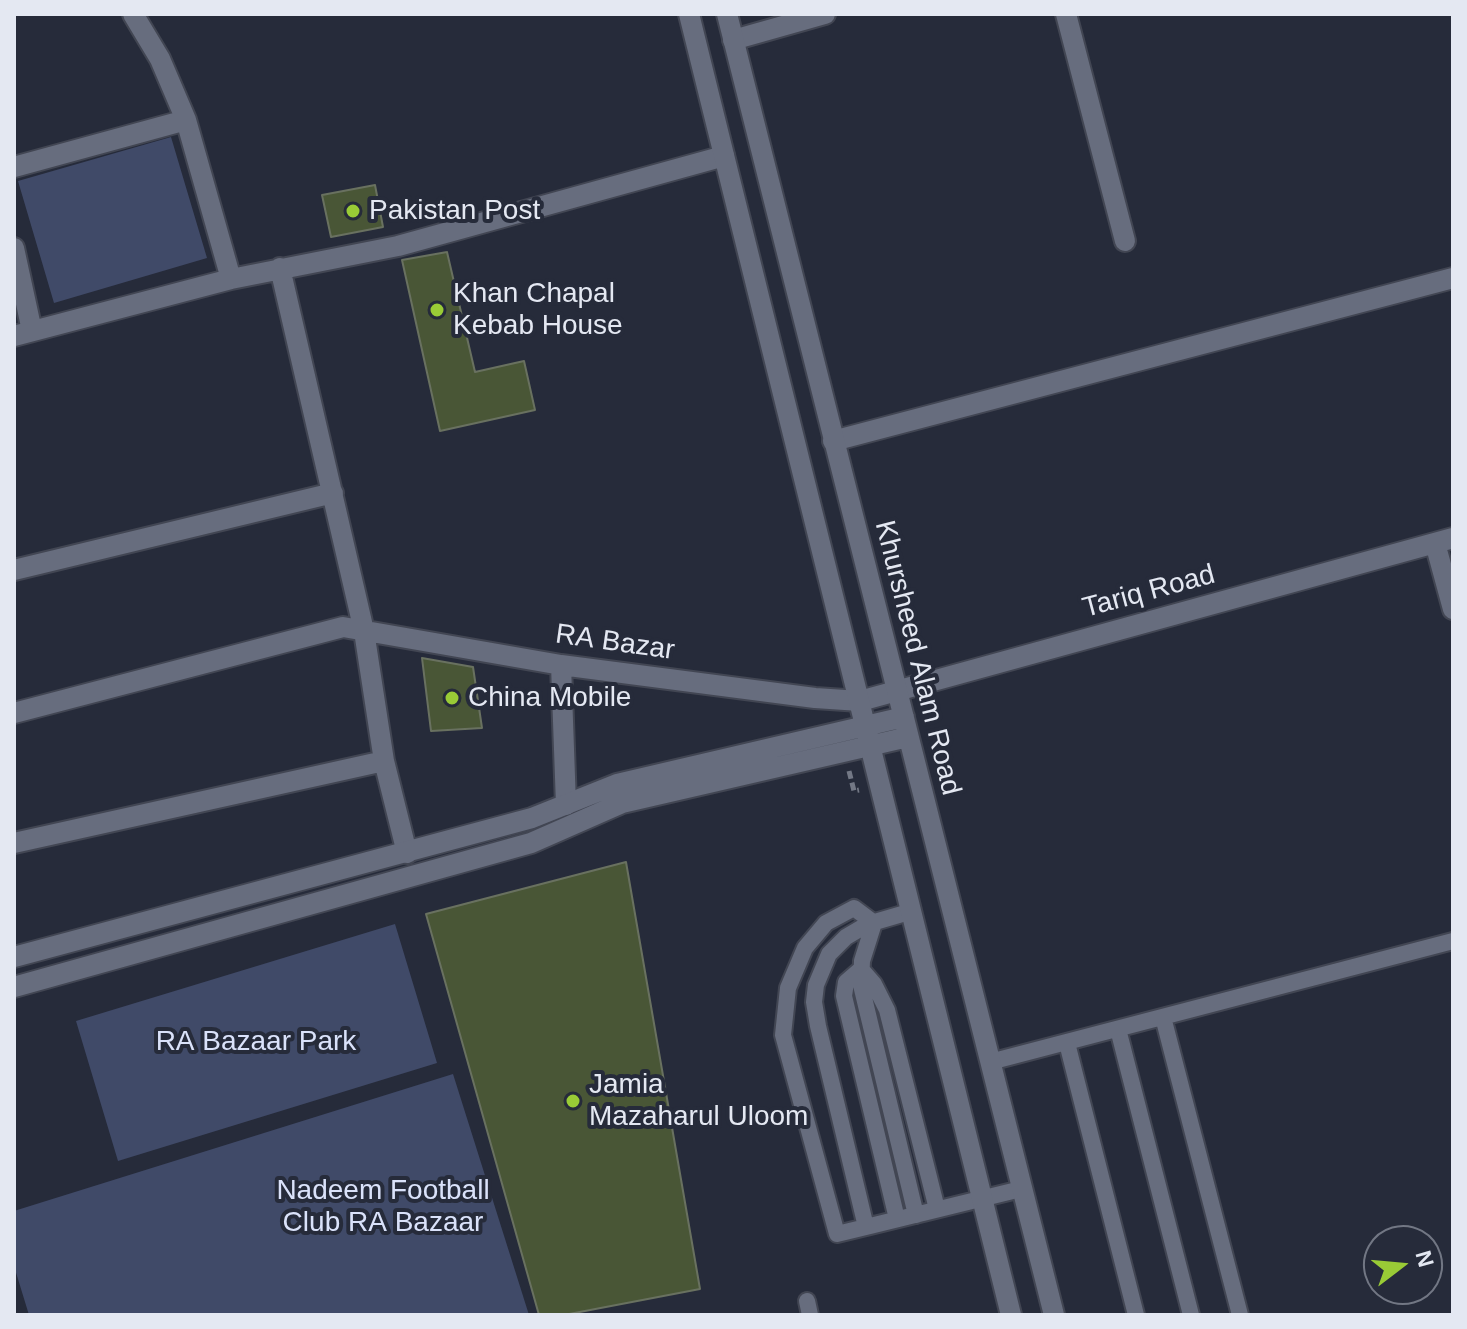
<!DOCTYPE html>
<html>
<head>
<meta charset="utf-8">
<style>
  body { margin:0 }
  #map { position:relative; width:1467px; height:1329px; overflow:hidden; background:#262b3a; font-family:Arial,sans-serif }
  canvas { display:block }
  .frame { position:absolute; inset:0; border:16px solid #e4e8f2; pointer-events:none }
  .north { position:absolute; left:1363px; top:1225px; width:80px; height:80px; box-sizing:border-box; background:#262b3a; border:2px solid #727784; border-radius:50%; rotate:74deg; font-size:22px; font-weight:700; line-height:32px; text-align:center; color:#e4e8f2 }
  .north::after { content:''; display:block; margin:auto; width:28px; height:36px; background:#99cb36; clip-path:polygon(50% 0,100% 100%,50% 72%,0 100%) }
</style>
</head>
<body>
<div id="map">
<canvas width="1467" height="1329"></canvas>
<div class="frame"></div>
<div class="north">N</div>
</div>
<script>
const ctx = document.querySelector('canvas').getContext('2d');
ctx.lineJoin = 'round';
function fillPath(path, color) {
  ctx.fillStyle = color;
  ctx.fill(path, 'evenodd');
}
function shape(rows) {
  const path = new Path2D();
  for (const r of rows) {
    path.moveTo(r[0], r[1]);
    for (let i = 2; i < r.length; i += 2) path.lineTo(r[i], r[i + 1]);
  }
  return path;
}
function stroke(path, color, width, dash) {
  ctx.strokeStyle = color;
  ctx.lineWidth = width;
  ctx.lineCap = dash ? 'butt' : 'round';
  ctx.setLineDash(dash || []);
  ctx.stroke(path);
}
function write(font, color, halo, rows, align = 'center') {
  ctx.font = font + ' Arial,sans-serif';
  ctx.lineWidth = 8;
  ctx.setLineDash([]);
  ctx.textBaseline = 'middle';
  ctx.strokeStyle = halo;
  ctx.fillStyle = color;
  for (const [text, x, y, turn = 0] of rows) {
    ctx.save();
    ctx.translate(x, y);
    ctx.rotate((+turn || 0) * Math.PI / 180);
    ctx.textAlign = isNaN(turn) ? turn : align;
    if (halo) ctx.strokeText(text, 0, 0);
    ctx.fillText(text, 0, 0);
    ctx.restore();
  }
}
fillPath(shape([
  [171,137,207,258,54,303,18,181],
  [395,924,437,1063,118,1161,76,1021],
  [453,1074,529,1315,29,1315,14,1266,14,1211]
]), '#404a68');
const building = shape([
  [375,185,383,227,331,237,322,195,375,185],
  [447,252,475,372,524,361,535,410,440,431,402,260,447,252],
  [422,658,473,667,482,728,431,731,422,658],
  [626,862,700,1289,564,1315,539,1315,426,914,626,862]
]);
fillPath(building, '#495636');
stroke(building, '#697160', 2);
const lane = shape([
  [909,912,868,924,846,937,829,954,816,985,814,1002,818,1026,866,1227,1021,1189],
  [861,969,846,982,844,996,897,1219],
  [861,969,874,984,887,1010,937,1209],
  [1163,1017,1240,1315],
  [1118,1029,1191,1315],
  [1067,1043,1136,1315],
  [990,1062,1453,941],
  [866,1227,837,1234,783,1035,788,988,805,948,826,923,854,908,874,923,862,961,861,985,916,1215],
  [807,1301,810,1315]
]);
const street = shape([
  [1066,14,1125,241],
  [733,40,825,14],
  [14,167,186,120],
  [14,248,32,331],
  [280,268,364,631,384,761,407,853],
  [231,279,398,246,724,156],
  [14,336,231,279,186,120,160,59,133,14],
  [833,441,1453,278],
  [1435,543,1453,609],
  [14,570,333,493],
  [561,665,566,805],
  [14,713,343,627,561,665,815,698,860,701,1453,538],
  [14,843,384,761]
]);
const secondary = shape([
  [689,14,1011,1315],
  [727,14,1054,1315],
  [14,957,532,818,617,784,904,717],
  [14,987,531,843,622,803,908,737]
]);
stroke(lane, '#424653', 20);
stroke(street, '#424653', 24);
stroke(secondary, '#424653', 24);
stroke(shape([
  [849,771,854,791,859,790]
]), '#737885', 5, [8, 4]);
stroke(lane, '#676d7e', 16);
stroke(street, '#676d7e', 20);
stroke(secondary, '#676d7e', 20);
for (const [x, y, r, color] of [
  [353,211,8,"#99cb36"],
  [437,310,8,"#99cb36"],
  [452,698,8,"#99cb36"],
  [573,1101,8,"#99cb36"]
]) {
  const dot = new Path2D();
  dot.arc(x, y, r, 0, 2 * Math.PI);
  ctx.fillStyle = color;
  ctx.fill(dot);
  stroke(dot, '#262b3a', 3);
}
write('28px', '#e4e8f2', '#262b3a', [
  ["Pakistan Post",369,211],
  ["Khan Chapal",453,294],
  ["Kebab House",453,326],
  ["China Mobile",468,698],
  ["Jamia",589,1085],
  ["Mazaharul Uloom",589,1117]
], 'left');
write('28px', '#e4e8f2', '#262b3a', [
  ["Tariq Road",1149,592,-15],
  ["RA Bazar",615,643,8],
  ["Khursheed Alam Road",917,658,76]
]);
write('28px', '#dae2fa', '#262b3a', [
  ["RA Bazaar Park",256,1042],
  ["Nadeem Football",383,1191],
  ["Club RA Bazaar",383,1223]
]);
</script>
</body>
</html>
